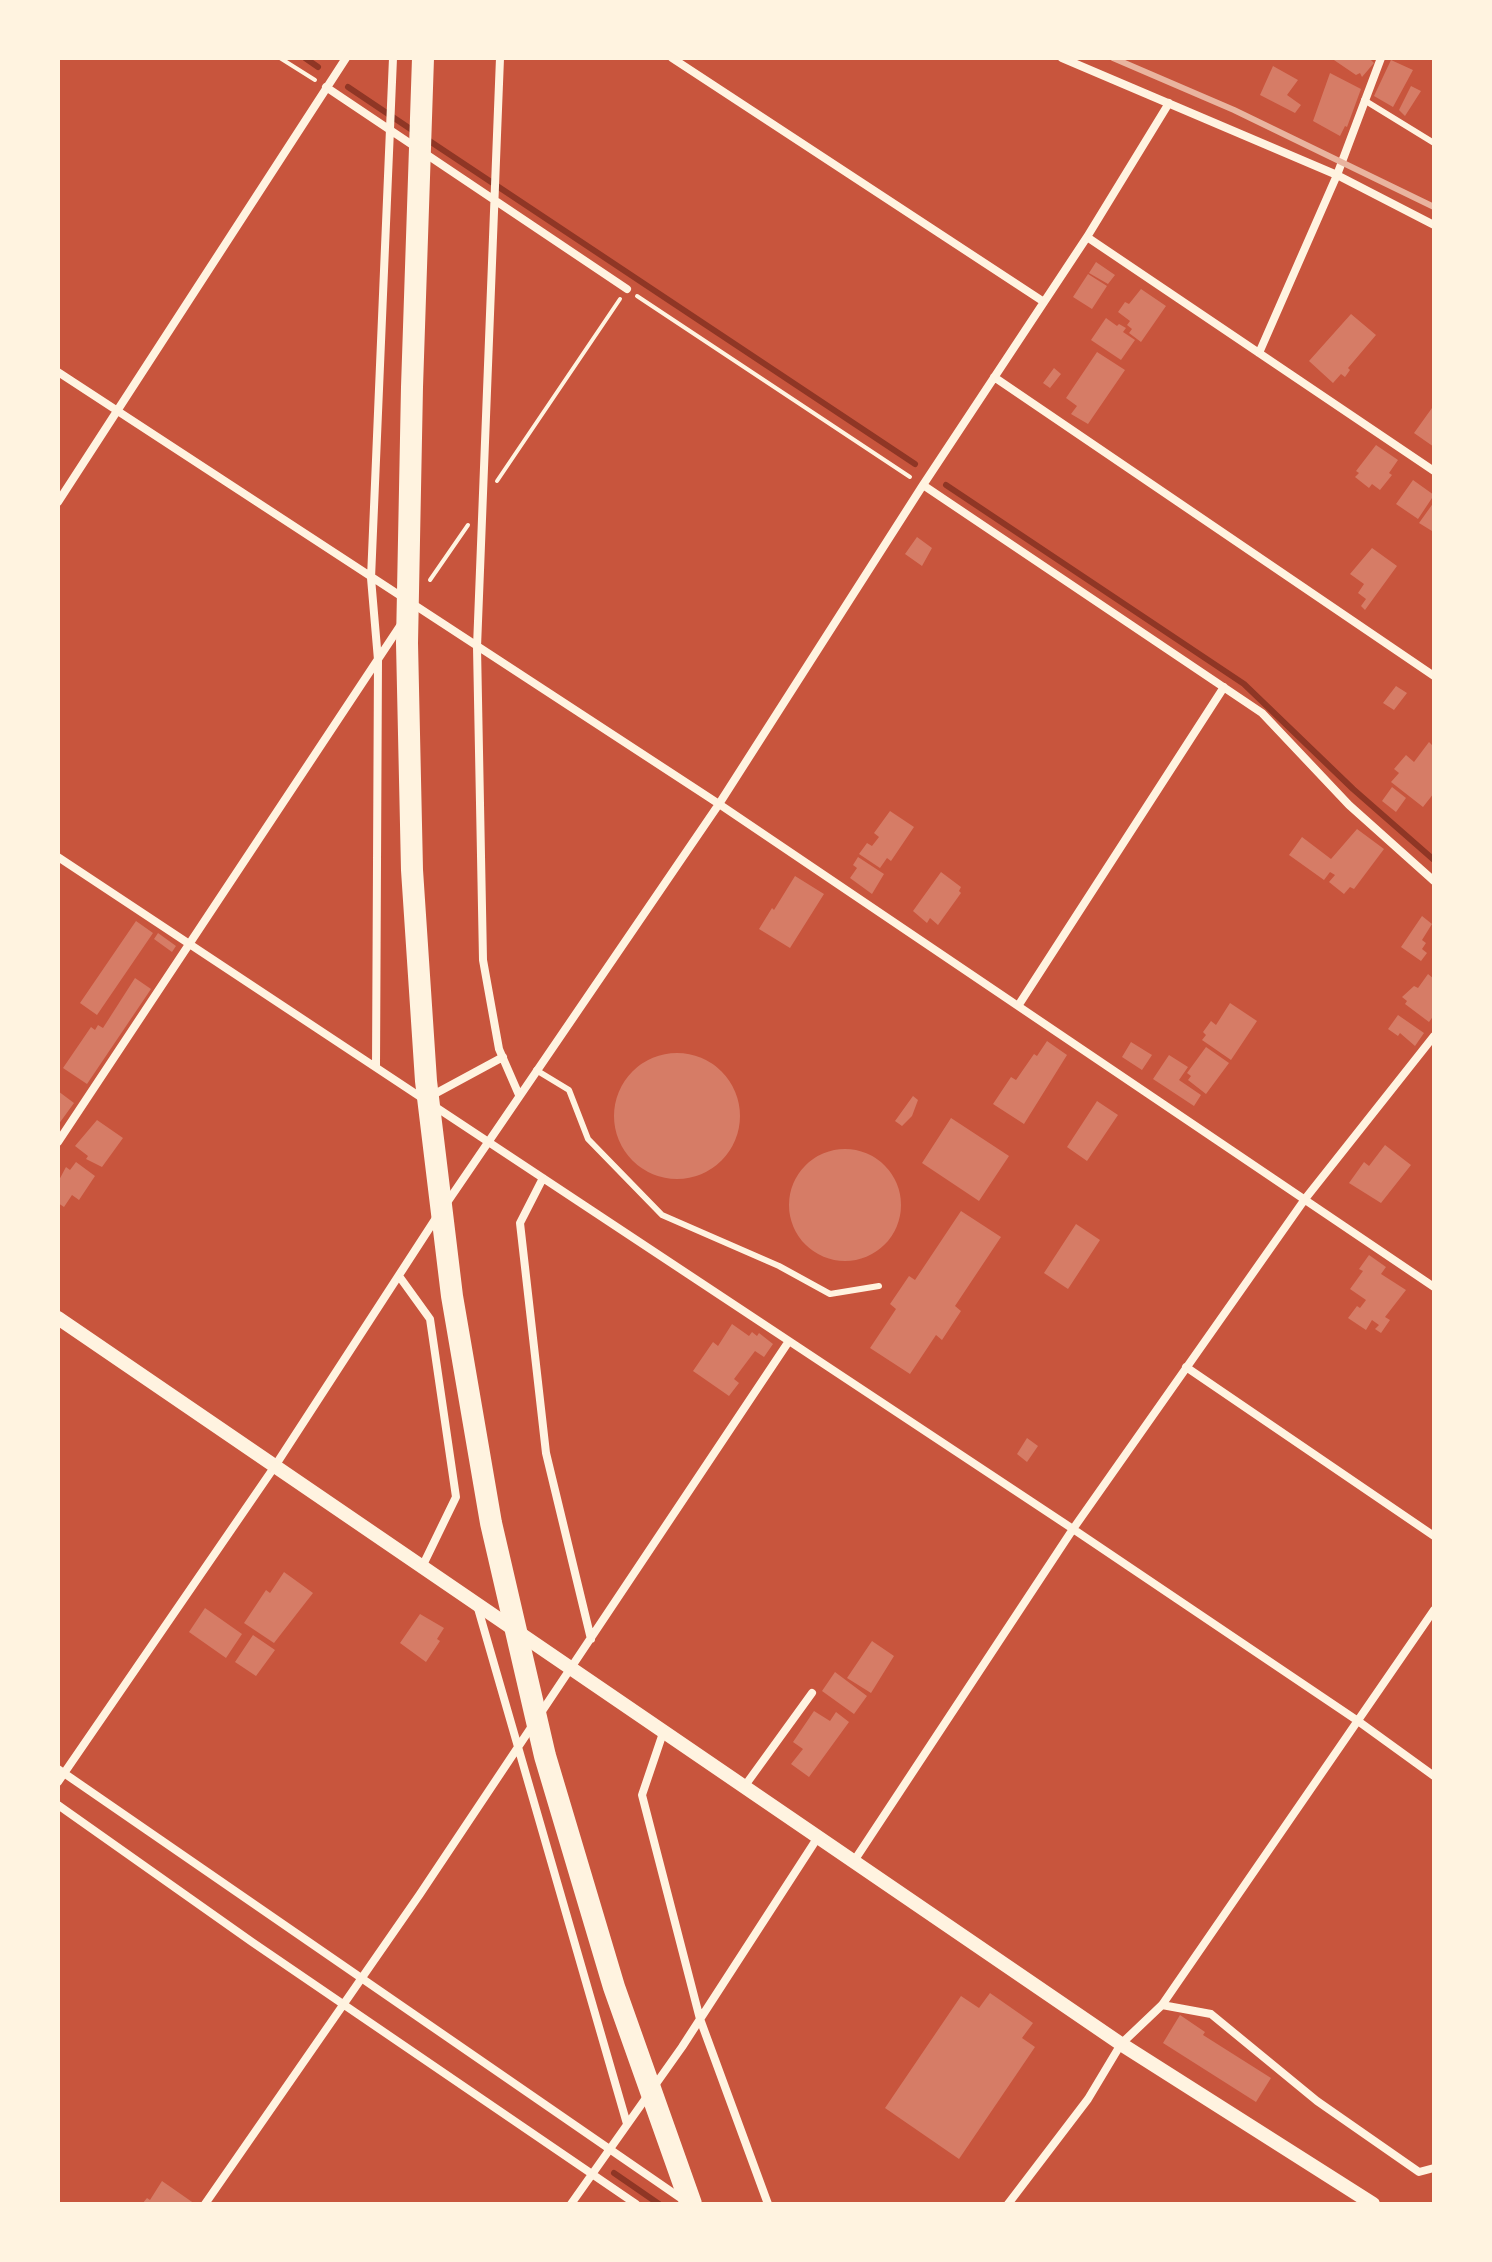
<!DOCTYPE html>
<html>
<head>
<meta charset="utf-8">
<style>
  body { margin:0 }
  #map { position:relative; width:1492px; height:2262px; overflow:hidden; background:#c8553d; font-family:"Public Sans",sans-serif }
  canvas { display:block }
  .frame { position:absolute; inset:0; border:60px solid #fff3e0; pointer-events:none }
</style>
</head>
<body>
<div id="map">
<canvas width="1492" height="2262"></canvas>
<div class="frame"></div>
</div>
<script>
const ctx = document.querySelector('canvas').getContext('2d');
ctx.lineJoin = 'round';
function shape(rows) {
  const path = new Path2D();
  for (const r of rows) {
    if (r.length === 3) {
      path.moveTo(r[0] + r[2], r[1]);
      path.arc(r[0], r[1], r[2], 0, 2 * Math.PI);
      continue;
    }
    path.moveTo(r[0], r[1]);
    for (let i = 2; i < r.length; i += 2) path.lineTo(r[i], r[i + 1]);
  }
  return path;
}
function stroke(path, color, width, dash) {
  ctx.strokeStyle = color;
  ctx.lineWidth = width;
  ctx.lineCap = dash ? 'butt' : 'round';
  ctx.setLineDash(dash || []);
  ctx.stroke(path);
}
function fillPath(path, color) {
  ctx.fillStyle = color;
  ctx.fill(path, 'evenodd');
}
stroke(shape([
  [305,58,318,67],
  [348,87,415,132],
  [425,138,915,464],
  [946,485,1244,684,1353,789,1434,860],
  [614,2173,659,2204]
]), '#8f3625', 6);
fillPath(shape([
  [1331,58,1369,58,1374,63,1362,77,1360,73,1356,75],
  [1391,60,1413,70,1393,107,1374,96],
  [1273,66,1298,80,1287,95,1301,105,1295,113,1260,95],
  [1330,73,1361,89,1347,127,1345,126,1340,136,1313,121],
  [1411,86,1421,91,1405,116,1399,110],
  [1096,262,1115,275,1108,284,1089,273],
  [1088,274,1107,286,1092,309,1073,297],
  [1141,289,1166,306,1141,342,1129,333,1132,329,1127,325,1130,321,1118,312,1125,302,1129,304],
  [1351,314,1376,335,1348,368,1350,370,1345,377,1341,374,1333,383,1309,361],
  [1106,318,1117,326,1119,324,1126,328,1123,332,1135,340,1121,360,1091,340],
  [1097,352,1125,370,1088,424,1071,414,1077,406,1066,398],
  [1054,368,1061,374,1050,388,1043,383],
  [1432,408,1434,410,1434,447,1414,433],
  [1376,445,1398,460,1389,473,1392,475,1380,490,1372,484,1369,488,1355,477,1359,473,1356,471],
  [1413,480,1434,495,1418,519,1396,504],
  [1434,502,1434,528,1432,531,1419,523],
  [917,537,932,548,922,566,905,554],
  [1372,548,1397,566,1365,610,1361,606,1366,599,1358,593,1364,584,1350,574],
  [1396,686,1407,693,1394,710,1383,703],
  [1429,742,1434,747,1434,793,1423,807,1391,782,1399,773,1394,769,1406,755,1414,762],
  [1392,787,1406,798,1396,812,1382,801],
  [890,811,914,827,891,861,887,858,880,868,859,854,867,843,872,846,879,837,874,833],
  [1357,829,1384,849,1354,889,1350,887,1344,894,1329,882,1335,875,1330,872,1324,880,1289,855,1302,837,1331,859],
  [858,857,884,874,872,894,850,878,857,868,853,865],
  [941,872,961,887,959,891,961,893,938,925,930,918,927,923,913,911],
  [795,876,824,894,790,948,759,929,772,908,774,910],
  [1422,916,1432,924,1422,940,1426,943,1422,949,1427,953,1421,961,1401,947],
  [136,921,153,933,97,1015,80,1003],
  [158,933,176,946,172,952,154,939],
  [1428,974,1434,979,1434,1015,1429,1022,1405,1004,1407,1001,1402,997,1414,986,1418,988],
  [135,978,151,989,87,1084,63,1068,91,1027,95,1030,98,1025,103,1028],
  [1230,1003,1257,1021,1231,1060,1202,1040,1206,1035,1203,1032,1211,1021,1216,1025],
  [1398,1015,1424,1033,1415,1046,1400,1033,1398,1036,1388,1029],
  [1047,1041,1067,1055,1024,1124,993,1104,1011,1077,1016,1080,1034,1054,1037,1056],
  [1131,1042,1152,1055,1142,1070,1122,1057],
  [1206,1047,1229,1063,1206,1094,1188,1080,1191,1076,1187,1073],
  [677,1116,63],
  [1169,1055,1188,1067,1179,1080,1201,1095,1194,1106,1153,1079],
  [58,1091,74,1103,58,1125],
  [913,1096,918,1100,912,1116,902,1126,895,1121],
  [1097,1101,1118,1115,1087,1161,1067,1147],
  [951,1118,1009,1156,979,1201,922,1163],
  [97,1120,123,1138,102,1167,86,1159,88,1156,75,1146],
  [1385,1145,1411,1165,1381,1203,1349,1183,1364,1162,1369,1166],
  [845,1205,56],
  [76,1162,95,1176,79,1200,72,1195,64,1207,58,1203,58,1182,66,1167,70,1170],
  [961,1211,1001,1237,955,1306,961,1311,942,1340,936,1335,910,1374,870,1348,896,1309,890,1304,909,1276,915,1280],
  [1076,1224,1100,1240,1068,1289,1044,1273],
  [1369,1255,1386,1267,1381,1274,1406,1290,1385,1317,1390,1320,1381,1333,1375,1329,1379,1325,1372,1320,1366,1330,1348,1318,1357,1306,1360,1308,1366,1300,1350,1289,1363,1271,1359,1269],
  [732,1324,749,1336,752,1332,757,1336,759,1333,773,1344,764,1357,755,1351,734,1379,739,1383,729,1396,693,1371,713,1342,718,1346],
  [1027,1438,1038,1446,1027,1462,1017,1454],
  [284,1572,313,1593,274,1643,244,1623,266,1590,270,1593],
  [205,1608,242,1634,226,1658,189,1632],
  [420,1614,444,1628,437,1639,440,1641,426,1662,400,1643],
  [253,1635,275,1650,256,1676,235,1662],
  [872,1641,894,1656,871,1693,847,1678],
  [835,1672,867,1696,854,1714,822,1691],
  [814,1711,830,1721,836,1712,849,1722,809,1777,791,1764,803,1749,793,1742],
  [990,1993,1033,2023,1022,2038,1035,2047,959,2159,885,2108,961,1996,979,2008],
  [1180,2015,1205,2032,1203,2035,1271,2078,1256,2102,1163,2043],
  [162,2181,195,2204,142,2204,147,2198,150,2200]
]), '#d67c66');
stroke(shape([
  [280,58,315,80],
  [637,296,910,477],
  [497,481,620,299],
  [430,580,468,525]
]), '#fff3e0', 4);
stroke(shape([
  [1364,100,1434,143],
  [536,1070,569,1090,588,1139,662,1215,779,1266,830,1294,879,1286]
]), '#fff3e0', 6);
stroke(shape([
  [500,58,477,647,483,960,499,1049,519,1095],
  [672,58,1044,302],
  [1062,58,1337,175,1434,225],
  [326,87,627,289],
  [1087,237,1169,103],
  [1259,353,1337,175,1381,58],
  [58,372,719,804,1434,1287],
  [994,377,1434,676],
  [923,485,1262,713,1349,805,1434,881],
  [58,502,346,58],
  [58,857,1073,1529,1358,1721,1434,1776],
  [1018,1006,1224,687],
  [376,1067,378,660,371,578,393,58],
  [429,1097,503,1057],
  [58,1142,402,623],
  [543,1178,520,1223,546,1453,591,1639],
  [446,1204,719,804,923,485,1087,237,1434,471],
  [399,1276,430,1319,456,1497,422,1567],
  [1186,1367,1434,1536],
  [477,1605,627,2124],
  [663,1733,642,1795,700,2019,768,2204],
  [58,1769,682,2199],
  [58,1782,275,1466,438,1215],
  [744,1787,812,1693],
  [58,1805,252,1942,636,2204],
  [854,1861,1073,1529,1305,1199,1434,1036],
  [1162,2005,1211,2014,1317,2101,1419,2172,1434,2168],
  [205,2204,420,1894,789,1341],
  [571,2204,682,2047,818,1837],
  [1008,2204,1088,2099,1121,2044,1162,2005,1434,1610]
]), '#fff3e0', 8);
stroke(shape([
  [58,1318,1121,2044,1373,2204]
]), '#fff3e0', 14);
stroke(shape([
  [423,58,412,387,407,643,412,870,426,1081,452,1296,491,1523,545,1756,614,1987,691,2204]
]), '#fff3e0', 22);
stroke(shape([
  [1113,58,1234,110,1434,207]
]), '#e9b49f', 6);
</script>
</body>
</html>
